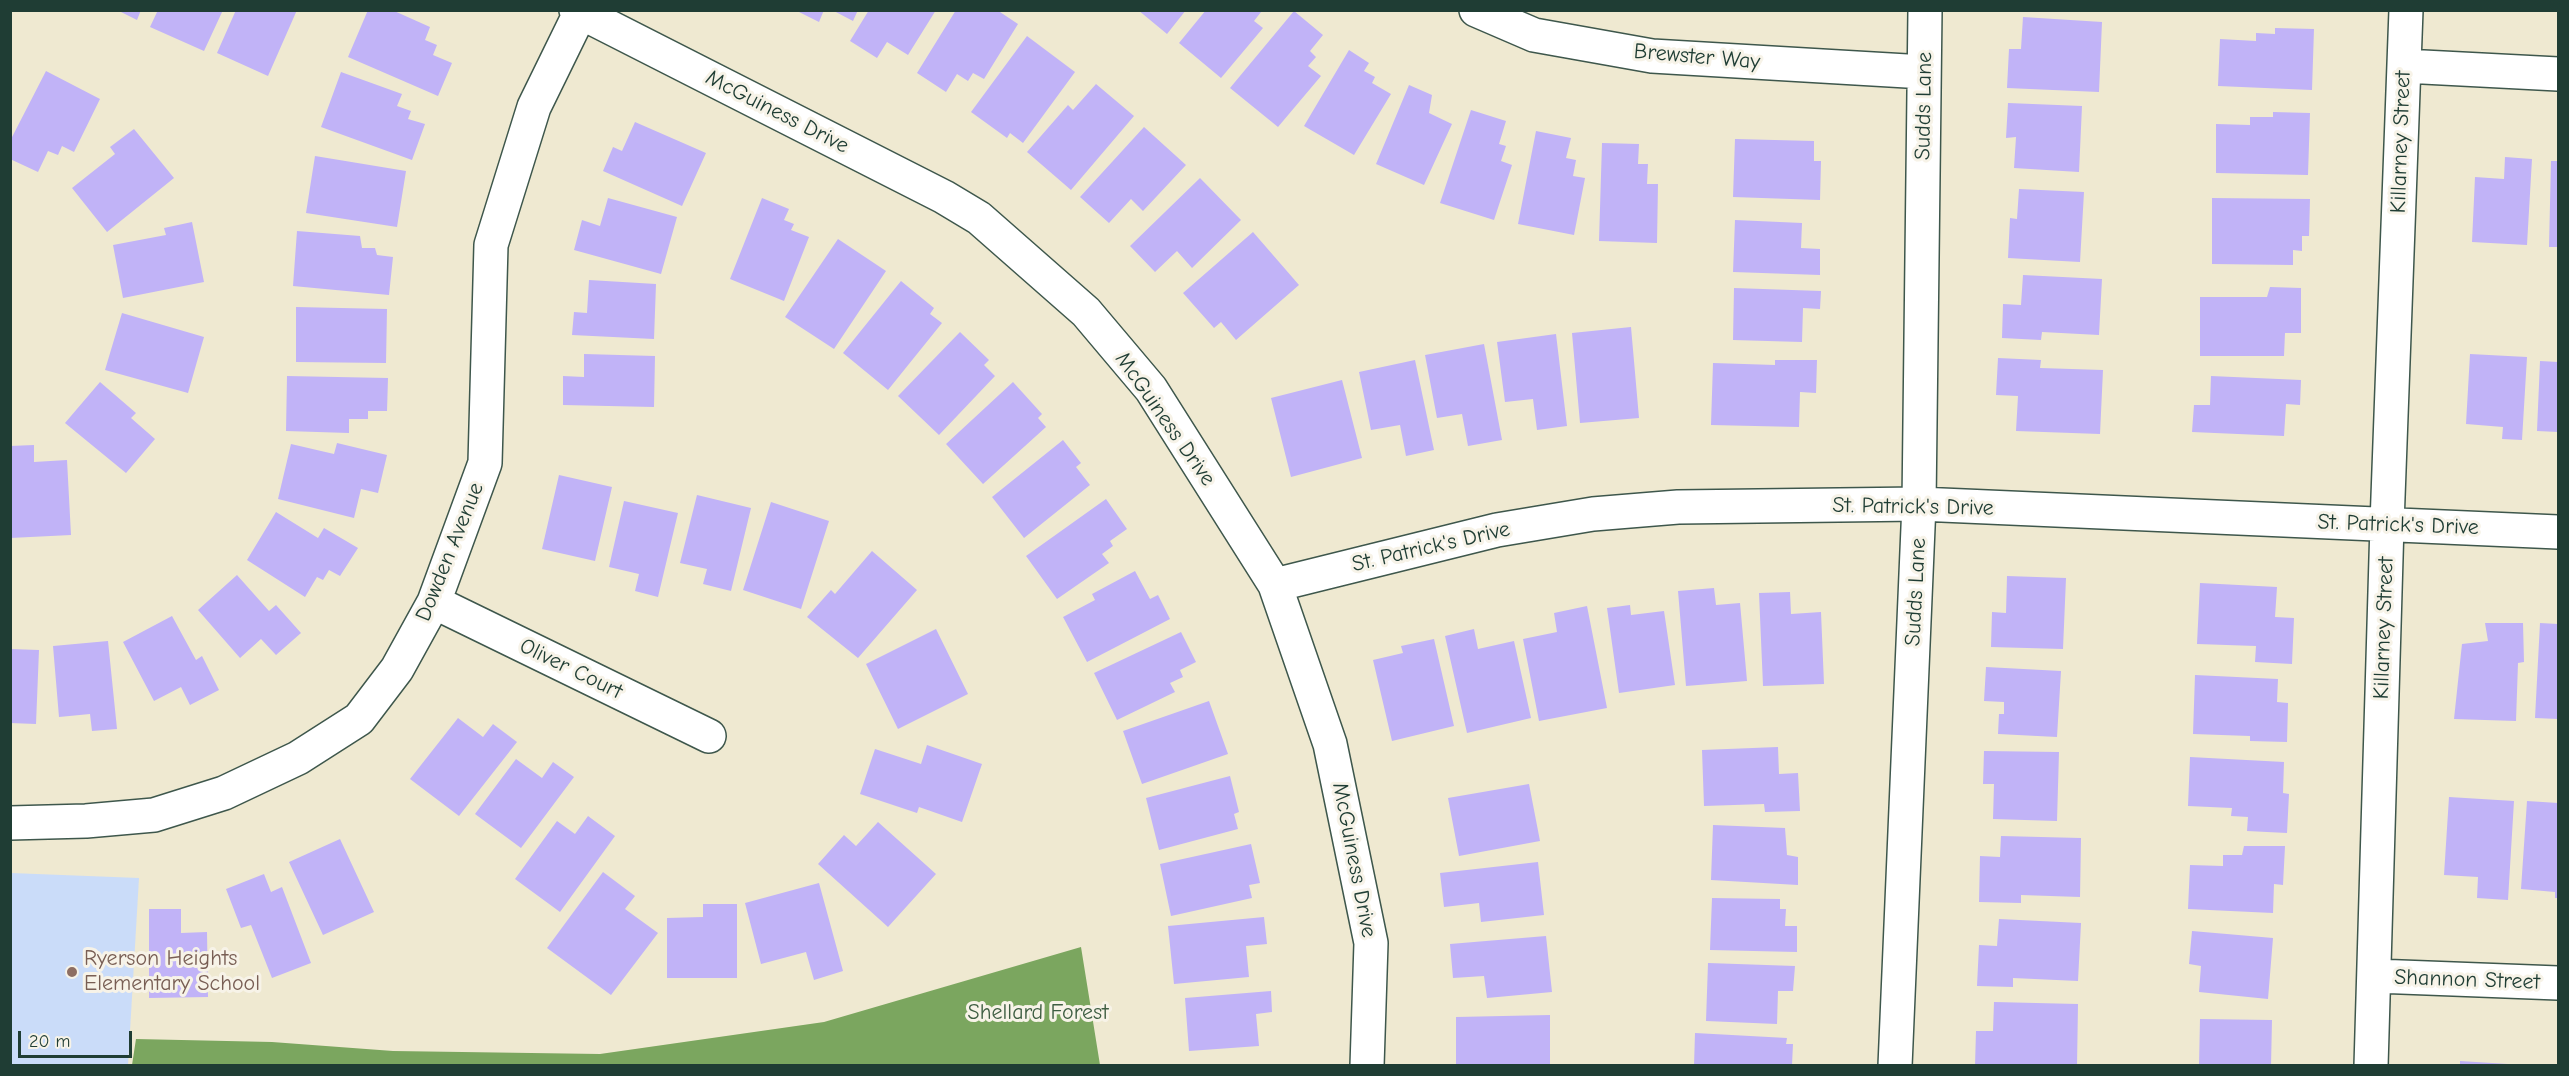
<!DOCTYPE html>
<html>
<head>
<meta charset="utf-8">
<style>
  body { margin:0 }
  #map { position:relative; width:2569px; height:1076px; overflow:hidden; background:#efe9d1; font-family:"Comic Neue",sans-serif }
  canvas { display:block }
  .frame { position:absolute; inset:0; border:12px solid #1f3d34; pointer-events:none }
  .scale { position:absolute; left:18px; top:1031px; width:114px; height:27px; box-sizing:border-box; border:3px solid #1f3d34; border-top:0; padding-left:8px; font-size:18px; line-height:21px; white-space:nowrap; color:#1f3d34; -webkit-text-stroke:4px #f7f3e8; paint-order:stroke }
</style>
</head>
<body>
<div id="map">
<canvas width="2569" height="1076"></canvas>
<div class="frame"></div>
<div class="scale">20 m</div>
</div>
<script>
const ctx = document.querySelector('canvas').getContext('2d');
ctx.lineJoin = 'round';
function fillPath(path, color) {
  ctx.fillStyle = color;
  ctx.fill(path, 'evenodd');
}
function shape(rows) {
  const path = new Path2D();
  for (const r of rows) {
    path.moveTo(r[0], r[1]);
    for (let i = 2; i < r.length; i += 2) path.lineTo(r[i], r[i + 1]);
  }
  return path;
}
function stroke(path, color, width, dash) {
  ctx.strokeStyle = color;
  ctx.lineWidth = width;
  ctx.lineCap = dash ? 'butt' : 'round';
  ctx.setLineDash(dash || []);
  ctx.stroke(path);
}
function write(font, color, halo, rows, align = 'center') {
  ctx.font = font + ' "Comic Neue",sans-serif';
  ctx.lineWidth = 6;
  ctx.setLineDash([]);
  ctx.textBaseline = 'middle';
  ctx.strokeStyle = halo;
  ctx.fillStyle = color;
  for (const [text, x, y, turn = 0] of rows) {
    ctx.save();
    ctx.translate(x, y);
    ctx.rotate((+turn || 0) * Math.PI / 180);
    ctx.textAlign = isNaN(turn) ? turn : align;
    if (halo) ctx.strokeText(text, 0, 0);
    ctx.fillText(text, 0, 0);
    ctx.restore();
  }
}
fillPath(shape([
  [11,873,139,878,128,1065,11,1065]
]), '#cadcf9');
fillPath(shape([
  [1081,947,1100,1065,132,1065,136,1039,272,1042,393,1051,600,1054,824,1022]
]), '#7ba65f');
fillPath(shape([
  [117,10,141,10,137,20],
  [158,10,223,10,204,51,150,27],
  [236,10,297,10,268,76,217,53],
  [368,10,392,10,430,27,425,40,437,45,433,55,452,63,438,96,348,57],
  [795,10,824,10,819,22],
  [832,10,858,10,853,21],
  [869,10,936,10,908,55,887,42,877,58,850,41],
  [956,10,997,10,1018,24,984,79,973,73,968,81,957,74,946,92,917,73],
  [1138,10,1186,10,1167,34],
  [1206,10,1261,12,1254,21,1263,28,1221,78,1179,43],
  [1294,11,1323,35,1310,51,1316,57,1308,66,1321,76,1278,127,1230,88],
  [2023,17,2102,22,2099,92,2007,88,2009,49,2021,49],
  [2275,28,2314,29,2312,90,2218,86,2220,39,2256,41,2256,33,2275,34],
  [1027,36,1075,72,1023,143,1010,133,1007,138,971,112],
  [1349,50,1369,63,1364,71,1375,77,1372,83,1391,94,1354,155,1304,126],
  [46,71,100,99,74,152,62,146,58,155,48,151,38,172,10,159,10,141],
  [341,72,402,94,397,106,411,111,408,119,425,124,412,160,321,127],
  [1096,84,1134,116,1071,190,1027,152,1068,105,1073,110],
  [1409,85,1432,95,1429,113,1452,124,1424,185,1376,164],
  [2008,103,2082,106,2079,172,2014,168,2016,137,2006,138],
  [1471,110,1506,121,1499,144,1506,146,1501,161,1512,165,1494,220,1440,203],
  [2273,112,2310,113,2308,175,2216,173,2216,124,2250,125,2250,117,2273,117],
  [635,122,706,153,682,206,603,171,613,147,622,151],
  [1144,127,1186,165,1143,211,1131,199,1109,223,1080,197],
  [134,129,174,178,107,232,72,188,115,154,110,147],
  [1536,131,1571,138,1566,158,1576,160,1573,176,1585,178,1574,235,1518,224],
  [1735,139,1814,141,1814,161,1821,161,1820,200,1733,197],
  [1602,143,1639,144,1638,164,1648,164,1647,184,1658,184,1657,243,1599,241],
  [315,156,406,171,397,227,306,213],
  [2505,157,2532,159,2527,245,2472,242,2475,177,2504,179],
  [2551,161,2558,161,2558,247,2549,247],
  [1200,178,1241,220,1192,268,1177,251,1155,272,1130,246],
  [2019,189,2084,192,2080,262,2008,258,2010,218,2017,219],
  [608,198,677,217,661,274,574,250,582,220,600,226],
  [762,198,789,209,784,220,794,224,791,230,809,237,784,301,730,279],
  [2212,198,2310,199,2309,236,2302,236,2302,251,2293,250,2293,265,2212,264],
  [1735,220,1802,223,1801,248,1820,249,1820,275,1733,272],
  [192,222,204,282,123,298,113,245,166,235,164,228],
  [297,231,360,236,362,248,375,248,377,255,393,257,389,295,293,286],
  [1253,232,1299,285,1236,340,1221,322,1214,328,1183,293],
  [838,239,886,271,834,349,785,317],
  [2023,275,2102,279,2099,335,2042,332,2041,340,2002,338,2003,304,2021,305],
  [589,280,656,284,654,339,572,335,574,312,587,313],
  [901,281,934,308,930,314,942,323,888,390,843,353],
  [2270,287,2301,288,2301,333,2285,333,2284,356,2200,356,2200,297,2267,297],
  [1734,288,1821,291,1820,309,1803,308,1802,342,1733,340],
  [296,307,387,309,386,363,296,362],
  [122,313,204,337,188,393,105,370],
  [1631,327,1639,418,1580,423,1572,333],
  [960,332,989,360,984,365,995,376,939,435,898,396],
  [1556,334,1567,426,1537,430,1533,399,1505,402,1497,342],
  [1484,344,1502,440,1468,446,1462,414,1437,418,1425,355],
  [584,354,655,356,654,407,563,405,563,376,584,377],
  [2470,354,2527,357,2522,440,2502,439,2503,427,2466,424],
  [1998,358,2041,360,2040,368,2103,370,2100,434,2016,431,2018,396,1996,395],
  [1415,360,1434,450,1406,456,1400,425,1371,430,1359,372],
  [1775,360,1817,360,1816,393,1800,392,1799,427,1711,425,1713,363,1775,365],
  [2540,361,2558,362,2558,432,2537,431],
  [287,376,388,378,387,411,368,411,368,419,349,419,349,433,286,431],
  [2211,376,2301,380,2300,405,2286,404,2284,436,2192,432,2194,405,2210,405],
  [1342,380,1362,458,1291,477,1271,398],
  [100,382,136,413,131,418,155,439,126,473,65,423],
  [1013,382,1042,414,1038,418,1046,427,983,484,946,444],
  [1063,440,1081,463,1076,467,1090,485,1024,538,992,497],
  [337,443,387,455,378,493,361,489,354,518,278,499,291,444,334,454],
  [34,445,34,462,67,460,71,535,10,538,10,446],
  [559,475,612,487,595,561,542,549],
  [697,495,751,508,731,591,703,584,707,569,680,563],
  [1106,499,1127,529,1110,541,1113,546,1102,554,1109,563,1057,599,1026,556],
  [624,501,678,513,658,597,635,591,639,574,609,567],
  [771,502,829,521,801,609,743,590],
  [276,512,318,538,324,528,358,548,340,576,329,570,323,580,317,577,305,597,247,560],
  [872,551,917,590,858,658,807,617,831,590,835,594],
  [1135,571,1150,599,1158,595,1170,619,1087,662,1063,617,1095,600,1092,594],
  [237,575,269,611,276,605,301,633,276,655,261,639,240,658,198,610],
  [2007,576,2066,578,2063,649,1991,647,1992,612,2006,613],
  [2200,583,2277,587,2275,617,2294,618,2292,664,2255,662,2256,646,2197,644],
  [1714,588,1716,605,1740,603,1747,681,1686,686,1678,591],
  [1790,592,1791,614,1821,612,1824,684,1763,686,1759,593],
  [1630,605,1631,615,1664,611,1675,685,1619,693,1607,608],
  [1587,606,1607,708,1539,721,1523,639,1557,632,1554,613],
  [172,616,196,660,202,656,219,690,190,705,181,687,154,701,123,642],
  [2485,623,2523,623,2524,662,2518,663,2516,721,2454,719,2462,644,2488,641],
  [2540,623,2558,624,2558,719,2535,718],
  [936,629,968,694,898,729,866,664],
  [1474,629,1478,649,1514,641,1531,718,1467,733,1445,636],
  [1181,632,1196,662,1180,670,1183,677,1170,683,1175,692,1117,720,1094,673],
  [1434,639,1454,726,1392,741,1373,660,1403,653,1401,646],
  [108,641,117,729,92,731,90,714,59,717,53,646],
  [10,649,39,650,36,724,10,723],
  [1986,667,2061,671,2057,737,1998,734,1999,714,2004,714,2004,702,1984,701],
  [2195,675,2278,679,2277,702,2288,703,2287,742,2250,741,2250,736,2193,734],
  [1209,701,1228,754,1142,784,1123,731],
  [458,718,483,737,493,724,517,742,459,816,410,779],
  [927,745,982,764,962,822,919,807,917,813,860,794,875,749,921,764],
  [1778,747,1779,774,1798,773,1800,811,1765,812,1764,804,1704,806,1702,750],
  [1984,751,2059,752,2057,821,1993,819,1994,784,1983,784],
  [2190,757,2284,762,2283,793,2289,794,2287,833,2247,831,2248,817,2231,816,2232,808,2188,806],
  [516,759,542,778,553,762,574,777,521,848,475,814],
  [1230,776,1239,812,1234,814,1238,829,1159,850,1146,798],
  [1529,784,1540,841,1459,856,1448,798],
  [2449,797,2514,801,2508,900,2477,898,2478,877,2444,875],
  [2527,801,2558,803,2558,898,2555,898,2555,892,2521,889],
  [588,816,615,836,560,912,515,879,557,821,575,834],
  [878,822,936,874,888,927,818,864,844,835,856,846],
  [1713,825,1785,828,1787,855,1798,857,1798,885,1711,880],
  [2001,836,2081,838,2080,897,2021,895,2021,903,1979,902,1980,856,2000,857],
  [340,839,374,912,323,935,289,862],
  [1251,844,1260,883,1249,885,1252,898,1171,916,1160,864],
  [2244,846,2285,846,2283,885,2274,884,2273,913,2188,909,2190,865,2223,866,2223,855,2242,855],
  [1538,862,1544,915,1481,922,1479,903,1444,907,1440,873],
  [603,872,635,896,625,909,658,933,611,995,547,948],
  [264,874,271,892,282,887,311,963,272,978,251,925,241,928,226,889],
  [819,883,843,971,814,980,806,952,761,964,745,903],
  [1712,898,1780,899,1780,909,1786,909,1785,926,1797,926,1797,952,1710,950],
  [703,904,737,904,737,978,667,978,667,918,703,917],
  [149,909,181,909,181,933,207,932,208,997,149,998],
  [1264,917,1267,944,1246,946,1249,977,1174,984,1168,926],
  [1999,919,2081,923,2078,981,2013,978,2013,987,1977,986,1979,945,1997,946],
  [2192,931,2273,938,2268,999,2199,992,2201,966,2189,964],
  [1546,936,1552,992,1487,998,1484,976,1453,978,1450,944],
  [1708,963,1795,966,1793,991,1778,991,1777,1024,1706,1021],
  [1271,991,1272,1012,1256,1014,1259,1046,1189,1051,1185,998],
  [1994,1002,2078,1004,2077,1066,1975,1066,1976,1031,1993,1031],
  [1550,1015,1550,1064,1456,1066,1456,1017],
  [2200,1019,2272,1020,2271,1066,2199,1066],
  [1695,1033,1787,1038,1786,1044,1793,1044,1792,1065,1694,1066],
  [2460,1061,2508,1064,2508,1066,2460,1066]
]), '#c1b3f7');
const minor = shape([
  [576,10,944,197,979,218,1086,312,1151,389,1275,585,1330,744,1371,943,1367,1066],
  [1476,10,1534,35,1652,56,1924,72],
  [2404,66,2558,74],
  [1275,585,1497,530,1593,514,1678,507,1919,504,2558,532],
  [434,602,709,736],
  [10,823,86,821,154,815,224,793,298,758,359,719,397,669,434,602,485,463,491,245,534,107,580,13],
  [2375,976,2558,983],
  [1895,1066,1919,504,1925,10],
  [2371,1066,2387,524,2406,10]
]);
stroke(minor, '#3e574c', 36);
stroke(minor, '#fff', 33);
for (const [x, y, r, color] of [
  [72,972,6,"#8d6e63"]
]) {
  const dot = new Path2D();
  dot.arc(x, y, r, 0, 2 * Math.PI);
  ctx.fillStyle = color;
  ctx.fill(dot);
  stroke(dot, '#f7f3e8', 2);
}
write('22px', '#1f3d34', '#f7f3e8', [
  ["Brewster Way",1697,57,5],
  ["Sudds Lane",1924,106,-89],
  ["McGuiness Drive",777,112,27],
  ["Killarney Street",2401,142,-88],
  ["McGuiness Drive",1165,419,55],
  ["St. Patrick's Drive",1913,507,1],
  ["St. Patrick's Drive",2398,525,2],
  ["St. Patrick's Drive",1431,547,-13],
  ["Dowden Avenue",450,552,-68],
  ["Sudds Lane",1916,592,-87],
  ["Killarney Street",2384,628,-88],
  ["Oliver Court",571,669,26],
  ["McGuiness Drive",1354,860,79],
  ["Shannon Street",2467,980,2]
]);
write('22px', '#785e54', '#f7f3e8', [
  ["Ryerson Heights",84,959],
  ["Elementary School",84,984]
], 'left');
write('22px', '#3e5e42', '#f7f3e8', [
  ["Shellard Forest",1038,1013]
]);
</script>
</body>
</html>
